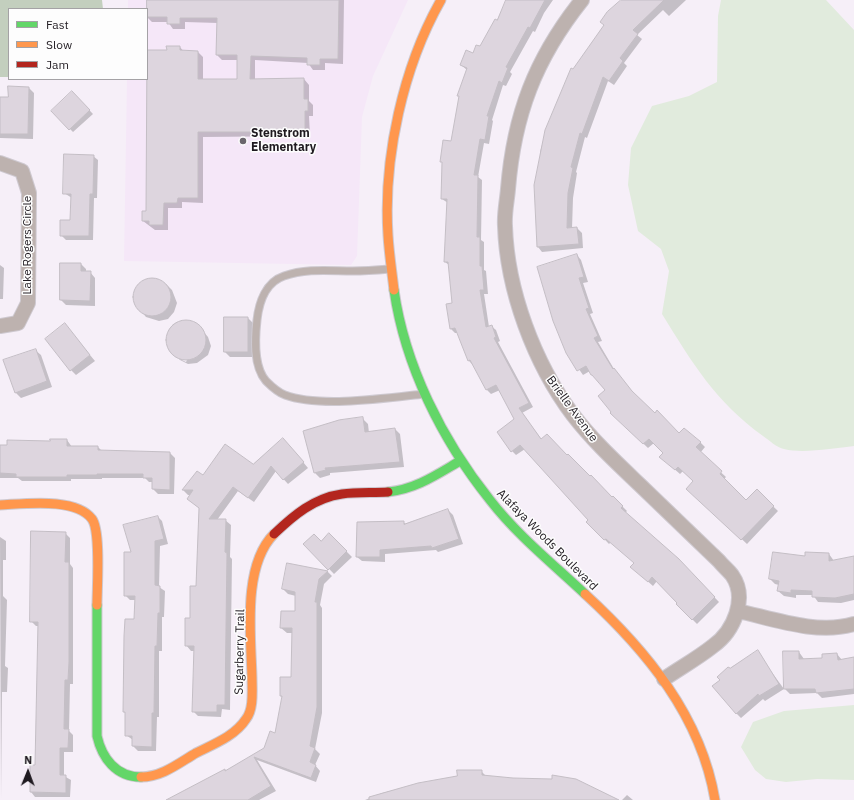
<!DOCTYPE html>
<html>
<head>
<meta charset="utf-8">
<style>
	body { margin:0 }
	#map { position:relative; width:854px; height:800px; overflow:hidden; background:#f6eff8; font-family:"IBM Plex Sans",sans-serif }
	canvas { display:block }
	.legend { position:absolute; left:8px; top:8px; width:140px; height:72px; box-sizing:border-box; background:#fdfdfd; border:1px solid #a4a2a5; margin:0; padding:5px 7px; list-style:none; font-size:12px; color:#1f1a20 }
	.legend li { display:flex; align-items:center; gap:8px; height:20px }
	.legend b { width:20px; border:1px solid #a4a2a5 }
	.north { position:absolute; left:8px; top:752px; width:40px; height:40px; -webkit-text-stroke:3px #fdfdfd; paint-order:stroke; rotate:1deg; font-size:11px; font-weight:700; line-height:16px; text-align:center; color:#1f1a20 }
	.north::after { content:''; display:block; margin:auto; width:14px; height:18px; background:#1f1a20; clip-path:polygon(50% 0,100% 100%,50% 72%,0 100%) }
</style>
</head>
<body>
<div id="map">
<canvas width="854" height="800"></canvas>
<ul class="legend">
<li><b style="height:5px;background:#63d668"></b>Fast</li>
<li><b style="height:5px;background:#ff974d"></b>Slow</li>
<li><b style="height:5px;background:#b3261e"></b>Jam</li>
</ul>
<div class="north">N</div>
</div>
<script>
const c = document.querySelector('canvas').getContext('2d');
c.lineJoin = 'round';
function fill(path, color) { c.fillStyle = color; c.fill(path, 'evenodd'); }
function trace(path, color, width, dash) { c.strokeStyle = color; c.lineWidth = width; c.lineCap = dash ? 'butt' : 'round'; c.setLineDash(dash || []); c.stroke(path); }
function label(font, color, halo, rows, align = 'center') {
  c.font = font + ' "IBM Plex Sans",sans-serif'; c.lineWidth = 3; c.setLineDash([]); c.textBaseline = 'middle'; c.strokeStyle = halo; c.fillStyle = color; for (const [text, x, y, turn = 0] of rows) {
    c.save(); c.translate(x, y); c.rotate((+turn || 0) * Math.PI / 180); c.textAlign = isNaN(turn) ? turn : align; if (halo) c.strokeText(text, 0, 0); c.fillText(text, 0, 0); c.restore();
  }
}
const built = new Path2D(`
	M128,0H408L373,76L362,117L357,256L351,265L124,261L127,79H147V9H128Z`);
const green = new Path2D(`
	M721,0H826L854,30V446C834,448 803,454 784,449C777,448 769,440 763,436C715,401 693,364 662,314L669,271L661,249L638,231L628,185L631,148L652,106L689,96L717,82L718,16Z
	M854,705V780L817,779L786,782L766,779L755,770L741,747L753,722L784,711Z`);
const forest = new Path2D(`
	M0,0H102L103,9H9V77H0Z`);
const shadow = new Path2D(`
	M147,0H344L343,64L325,63V70H313L308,63L255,60V80L304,79L309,85V101L313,105V116H309L310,136L203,137V203L182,202V208H168V230H155L143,221L147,212L168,51L180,47L184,52H198L203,57V80H238V60H222L217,55L218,23L185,22V29H173L168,22H152L147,17Z
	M507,0H553L544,13L535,32L533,31L510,72L512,74L506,86L503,85L492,120L493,121L489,144L484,143L478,177L482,180L481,240L484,242V270L486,271L488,294H484L489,327L491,326L496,330L500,341L498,342L533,407L522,413L542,440L567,457L618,502L627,511L625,513L678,560L719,602L697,624L677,604L679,603L657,581L653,586L636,571L635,563L611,542L609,544L588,522L589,520L525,449L516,455L512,451L515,420L500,390L491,394L487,390L474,366L469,361L458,333H455L451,329L453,304L449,265L445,262L448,203L442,199L443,163L441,161L452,142L459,96L467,70L461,65L480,48L497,21Z
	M622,0H686L669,16L663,10L637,35L642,39L624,63L627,66L614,85L608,81L587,138L585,137L576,172L577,173L573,198L572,229L577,228L582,233L583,248L542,252L538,247L540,152L546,130L573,70Z
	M29,88L34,93L33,139L0,138V98H9Z
	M72,92L93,114L73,132L52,111Z
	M93,156L98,160L97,198H94L93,240H66L61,235L71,221L72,198L64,193Z
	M577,255L581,260L588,282L583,283L593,313L590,314L602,341L598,342L614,369L636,396L655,414L680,435L700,442L705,447L700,453L726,477L724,479L746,502L757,491L778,511L747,544L688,489L694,482L683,471L680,474L665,461L664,453L654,443L648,448L611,413L606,391L590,371L583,375L567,352Z
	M81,264L86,269V272H90L95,278V306L66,305L61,300Z
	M0,265L4,268L3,299H0Z
	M154,278L166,284L172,290L177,303L174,312L168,319L159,321L146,317L141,311L134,299L137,286L144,280Z
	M248,318L253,323V357H230L225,352Z
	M187,321L196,324L202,330L208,337L211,346L208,355L197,363L188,364L180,360L178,358L186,362L187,360L176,356L167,342L169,333L173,324Z
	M65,325L95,361L76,375L71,370Z
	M35,350L41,355L52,387L21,398L15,392Z
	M362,418L368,424L369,433L395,429L400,434L404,467L330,473V475L320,478L315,473Z
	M67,440L72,447H98L102,451L170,453L175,458L174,494H158L153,489V482H149L145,478H102V479H71V481H22L18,478H0V446Z
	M288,444L308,468L288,484L276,471L254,502L238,491L217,520H225L231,525L230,557L232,559L230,710L222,709L221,717L198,716L193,711L195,651H191L186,645L196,587L200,509L188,499L191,495H188L183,490L203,477L253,465Z
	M448,510L453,515L463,544L438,552L436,550L385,554V562L362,561L357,557L403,522L406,524Z
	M158,517L162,521L168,544L160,546L159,587L165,591L164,617H162V651H159V717H157L156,751H138L133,746V740L126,735V714L124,712L135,620L136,600H130L125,595L133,553Z
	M65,533L70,538V564L73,568V684H70L69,731L73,735V752H64V776L71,780L70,797H35L31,792L36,766L39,626H36L31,621Z
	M329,534L352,557L334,574L305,544L321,542Z
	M0,537L6,541V560H3V596L7,600L5,666L8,668L7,692H2L1,800Z
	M829,554L834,561L854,557V600L841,603L818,602L813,595H796V598L784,596L778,591L779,585L775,584L770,579L806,558Z
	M327,571L332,576L324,584L320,605L322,608V713L315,749L320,754L315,765L320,771L316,782L257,760L276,791L259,800H172L265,749L276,734L283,698L281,696L292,679L293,633H287L281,628L296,612V596L288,594L283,589Z
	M757,652L784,689L765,701L763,699L741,718L736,713L721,680L730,670Z
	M799,652L804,659H823L837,654L842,660L854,658V694L822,698L817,693L790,694L785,689Z
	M481,771L486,776L617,800H365L382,793L419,784Z
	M627,795L633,800H622Z`);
const building = new Path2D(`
	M147,0H339L338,59H320V65H307V58L251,56L250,79L304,78V99H308V111H305V132H198V198H178L177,203H164L163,225H149V221H142V211H146L147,50H167L166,46H180V50L198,51V79H237V55H216L217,18H180V24H167V17H147Z
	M506,0H545L530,28L528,27L506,67L508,68L502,83L499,81L487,116H489L485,140L480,139L474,175H478L477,237H480V266H482L484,290H480L486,327L492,325L496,337L494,338L529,403L519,408L541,439L547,434L567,455L568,454L590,476L591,475L612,497L613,496L623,506L621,508L679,559L715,597L692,620L676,604L677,603L652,577L648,582L630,567L634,563L606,539L604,540L586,522L588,520L520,445L511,452L497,432L514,419L496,385L486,390L470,360L468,361L455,328L450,329L446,304L452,303L448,262H444L447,199H441L442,162H440L443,140L451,141L459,96H457L467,68L460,65L466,50L473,53L476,45L480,46L495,19L497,20Z
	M621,0H664L633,30L638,34L620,58L623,61L609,81L603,77L582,134L580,133L571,167L573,168L568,193L567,228L577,227L579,244L537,247L534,185L545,130L571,68L573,69L604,25L600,22L607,12Z
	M8,86L29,87L28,134H0V97H8Z
	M72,91L90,110L69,130L51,111Z
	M64,154L94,155L93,194H90L89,236H60V220H70L71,194H63Z
	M577,254L584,277L579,278L589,308L586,309L598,336L594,338L613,369L614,368L632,391L655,413L657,410L679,433L684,428L701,442L696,447L722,471L720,474L746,500L757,489L774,506L741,540L686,489L693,481L678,467L675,470L659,457L663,453L649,439L643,444L610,413L611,412L598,396L605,390L592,375H591L586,366L577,371L566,353L553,321L537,267Z
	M60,263H81V271H91L90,301L60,300Z
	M133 297a19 19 0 1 1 38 0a19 19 0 1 1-38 0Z
	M224,317H248V352H224Z
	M166 340a20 20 0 1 1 40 0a20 20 0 1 1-40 0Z
	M65,323L90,355L70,371L45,339Z
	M36,349L47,381L15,393L3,360Z
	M363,417L365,432L395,428L400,462L325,468L326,470L314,473L303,431L339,420Z
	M283,438L304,462L283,480L271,466L248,498L233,487L209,519H226L225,552L227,553L225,705H217V712H192L194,646H185V618H190V586H196L199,508L187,499L193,490H182L197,471L203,475L225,444L253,464Z
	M50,439H67V446H98V450L170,452V490L152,489V478H143V474H97V475H67V477H16V474L0,473V445H7V440L50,441Z
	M448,509L459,539L432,548L431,546L380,550V557H356L357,522L404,521V524Z
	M158,516L164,539L155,541V585L160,586V613H158L157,646H155L154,713H152V747L132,746V736H125V712H123L124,636L125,619H134L135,596H124V552H131L123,525Z
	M31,531L66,532L65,562H69V662L68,680H65L64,729H69L68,748H60V775H66V793L30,792V765H35L38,622H30Z
	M329,533L347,551L328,570L303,544L314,534L321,541Z
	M773,552L805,556V552L829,553V561L854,556V594L835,598L812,597V591L791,590V593L777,591L779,581L769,579Z
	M287,563L328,571L319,579L315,602H317V707L310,746L315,748L310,762L316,765L311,778L254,757L271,786L248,800H166L225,769V771L264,748L270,731L275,733L282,696H280V677H291L292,628H280L281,611H295V592L282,589Z
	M758,650L779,684L759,696L758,694L736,714L712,686L720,680L717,677L728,667L730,668Z
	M783,651H799V659L822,658V654L837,653L838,660L854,657V689L816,693L815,689H784Z
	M457,770H482V775L513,778L552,779V775L576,779L619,800H369V797L418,783L457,776Z`);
const lane = new Path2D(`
	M390,269C378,270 366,271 353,271C330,271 307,268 284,276C266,282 259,302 257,320C255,338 253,366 266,381C271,386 279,393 285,395C320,408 387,398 424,394`);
const street = new Path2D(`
	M582,0C535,59 514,115 508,189C507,201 504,214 505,226C507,290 534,363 573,415C593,441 617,463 641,486C667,511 693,536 719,561C723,566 728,570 732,575C748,598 734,631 713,646C698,658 680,668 664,679
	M0,163L22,171L29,193L28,303L18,323L0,326
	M738,611C774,619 817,635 854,624`);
const fast = new Path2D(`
	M394,290C405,366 442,440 490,500C517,535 553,564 585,594
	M388,492C416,489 436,475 460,461
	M97,605V736C102,758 116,777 141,777`);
const slow = new Path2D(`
	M394,290C392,272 389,253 388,235C383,158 403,67 441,0
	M0,505C24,504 76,497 92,519C101,531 97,588 97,605
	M585,594C646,650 701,716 715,800
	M141,777C162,777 179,763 196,753C214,744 235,736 246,719C254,709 252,690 252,678C251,636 242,566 274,534`);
const jam = new Path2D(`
	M274,534C294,515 314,498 342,494C357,492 373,493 388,492`);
const markers = [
	[243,141,4,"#6a656c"]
];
const poiNames = [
	["Stenstrom",251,134],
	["Elementary",251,148]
];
const streetNames = [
	["Lake Rogers Circle",28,245,-90],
	["Brielle Avenue",572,409,54],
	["Alafaya Woods Boulevard",547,540,45],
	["Sugarberry Trail",240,652,-89]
];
fill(built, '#f5e7f8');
fill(green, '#e1ebdd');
fill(forest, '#c3cfbe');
fill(shadow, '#0003');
fill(building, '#ddd5de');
trace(building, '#c4bec5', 1);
trace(lane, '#cec9d0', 9);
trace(street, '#cec9d0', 16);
trace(fast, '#cec9d0', 11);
trace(slow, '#cec9d0', 11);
trace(jam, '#cec9d0', 11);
trace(lane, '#bdb2af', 7);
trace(street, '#bdb2af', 14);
trace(fast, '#63d668', 9);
trace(slow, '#ff974d', 9);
trace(jam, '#b3261e', 9);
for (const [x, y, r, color] of markers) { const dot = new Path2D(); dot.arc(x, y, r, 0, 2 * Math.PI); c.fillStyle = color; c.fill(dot); trace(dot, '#fdfdfd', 1.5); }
label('bold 12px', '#1f1a20', '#fdfdfd', poiNames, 'left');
label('12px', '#1f1a20', '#fdfdfd', streetNames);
</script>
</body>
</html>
